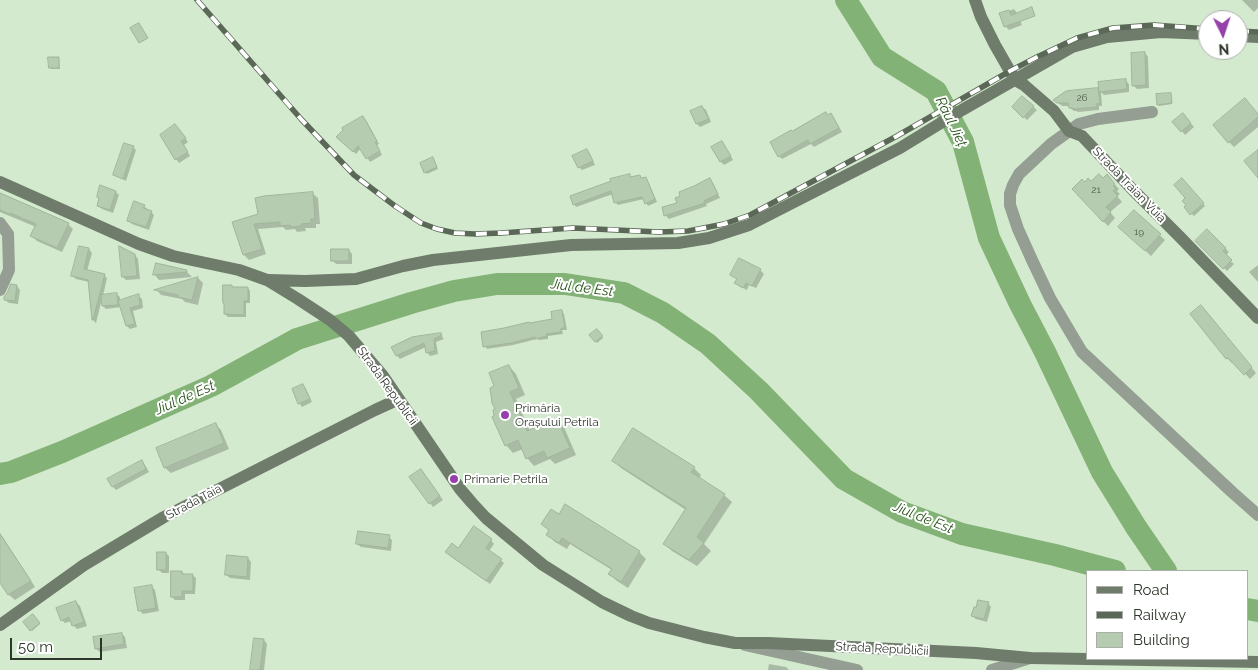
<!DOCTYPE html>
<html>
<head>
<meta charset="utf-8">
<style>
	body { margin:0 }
	#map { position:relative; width:1258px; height:670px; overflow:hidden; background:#d4eace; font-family:Raleway,sans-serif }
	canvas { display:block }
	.legend { position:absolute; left:1086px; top:570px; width:162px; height:90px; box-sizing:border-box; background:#fff; border:1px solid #abafaa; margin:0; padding:6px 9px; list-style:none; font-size:15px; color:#2d362b }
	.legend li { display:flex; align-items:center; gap:10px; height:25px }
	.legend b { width:25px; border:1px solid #abafaa }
	.north { position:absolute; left:1198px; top:10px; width:50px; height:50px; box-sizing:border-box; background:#fff; border:1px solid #abafaa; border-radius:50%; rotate:176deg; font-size:14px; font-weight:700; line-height:20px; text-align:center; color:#2d362b }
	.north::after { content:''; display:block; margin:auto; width:18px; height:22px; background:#9640ac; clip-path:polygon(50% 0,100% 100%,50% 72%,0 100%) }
	.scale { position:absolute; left:10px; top:638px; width:92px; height:22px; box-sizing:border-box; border:2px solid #2d362b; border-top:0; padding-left:6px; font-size:15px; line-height:18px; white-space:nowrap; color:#2d362b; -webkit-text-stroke:4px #fff; paint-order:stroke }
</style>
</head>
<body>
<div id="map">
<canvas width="1258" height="670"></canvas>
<ul class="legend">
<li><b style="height:6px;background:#6f7c6b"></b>Road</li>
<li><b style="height:6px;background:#5b6858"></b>Railway</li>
<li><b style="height:14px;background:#b6ccb0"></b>Building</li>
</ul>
<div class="north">N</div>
<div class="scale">50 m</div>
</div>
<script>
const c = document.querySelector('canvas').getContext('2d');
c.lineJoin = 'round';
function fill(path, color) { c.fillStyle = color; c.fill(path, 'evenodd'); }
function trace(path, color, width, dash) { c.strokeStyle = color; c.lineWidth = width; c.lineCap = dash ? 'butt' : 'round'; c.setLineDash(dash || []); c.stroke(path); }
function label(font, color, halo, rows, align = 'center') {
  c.font = font + ' Raleway,sans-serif'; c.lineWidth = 4; c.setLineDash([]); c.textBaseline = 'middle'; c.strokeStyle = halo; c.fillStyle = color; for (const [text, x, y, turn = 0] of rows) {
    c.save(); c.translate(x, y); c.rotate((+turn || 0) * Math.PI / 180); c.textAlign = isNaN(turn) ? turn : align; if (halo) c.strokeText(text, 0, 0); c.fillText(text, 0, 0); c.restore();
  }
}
const shadow = new Path2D(`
	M1242,0H1258V8L1254,12Z
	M1014,9L1017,13L1022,25L1009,30L1005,26L1001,14Z
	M1145,53L1148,57L1149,88L1137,89L1133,85Z
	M58,58L59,59L60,69H51L50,68Z
	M1126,81L1129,84V92L1104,95L1101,92L1102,106H1099V110L1078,112L1076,111H1074L1070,108V106H1062L1055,100L1098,89L1100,92Z
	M1170,94L1172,95V104L1159,106L1158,104Z
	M1022,97L1037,110L1027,120L1014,107Z
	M702,107L706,110L711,122L700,127L697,124L691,112Z
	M826,114L828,116L830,114L834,118L842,132L814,147L811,144L782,159L779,156L792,133Z
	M1258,115V127L1234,147L1229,142Z
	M363,117L366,120L379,144L377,145L382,155L370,162L361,148L356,154L338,137Z
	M1186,118L1194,127L1185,135L1182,131Z
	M179,129L188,142L184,145L190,156L179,163L176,159Z
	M722,143L725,146L733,160L724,165L721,162L713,148Z
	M133,147L136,150L126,181L118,177L115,175Z
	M587,150L590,154L595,165L582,170L579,167Z
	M434,160L438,169L427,174L425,172Z
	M629,176L632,178H645L648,181L657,202L648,206L644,199L618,205L615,202L613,194L576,207L574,204Z
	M1107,176L1119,189L1117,191L1120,194L1117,196L1122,202L1110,212L1115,218L1108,226L1103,221L1085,183L1103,179Z
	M1182,179L1205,206L1194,216L1186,208L1187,198Z
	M710,180L713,183L720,198L706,204L707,206L669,219L665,215Z
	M116,192L119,195L113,213L102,209L98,206L100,199L98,197Z
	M312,193L318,198L320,224H316V228H305L306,231L297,232L295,229L286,230L283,227L258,229L266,254L249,260L244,255L234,223L260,215Z
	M0,194L68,224L73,229L62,252L37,241L32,236L36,227L0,212Z
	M144,206L147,209V210L151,212L154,215L149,230L132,224L128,220Z
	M1134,211L1165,240L1151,256L1120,227Z
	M1207,230L1229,252L1225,256L1234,264L1227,271L1197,241Z
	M89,249L92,253L87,271L104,275L107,278L103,296L117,295L120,297V301L138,296L142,299L143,308L133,311L137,327L130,329L127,326L121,307L106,309L103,306L102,299L96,323L93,320L89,282L76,279L72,275Z
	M349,250L352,254V264H336L332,260Z
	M135,255L138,259L140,279L126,280L123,277Z
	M739,259L760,270L764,274L756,288L749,285L747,290L739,286L736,283L738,280L731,275Z
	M1258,265V282L1249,272Z
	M186,271L192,277L159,280L154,274Z
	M198,278L203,283L198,305L185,302L182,299L161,295L157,290Z
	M17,286L20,290L18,304L9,303L5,300Z
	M232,286L234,288H248L250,291V303H246V317H228L225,314Z
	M562,311L564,314L567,330H562L563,334L548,336V339L539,340L537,339L513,345L487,349L485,346L554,320Z
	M1206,312L1256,373L1250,379L1234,362L1232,363L1227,358Z
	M597,330L603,338L597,343L591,335Z
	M440,334L444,339L436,342L438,354L430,356L427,352L426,347L400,359L397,356L393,348Z
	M509,366L516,374L525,395L516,399L530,431L557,419L564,427L576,455L555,464L550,459L534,466L527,458L523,449L513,453L506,445L496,410V387Z
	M303,385L306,389L312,402L302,407L299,403Z
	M216,425L221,430L229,449L171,473L165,468L157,449Z
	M614,461L694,468L701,475L699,478L724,495L732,502L704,544L711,551L697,566L672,551L665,544L686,510L621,468Z
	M141,462L145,465L149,472L116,490L113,487Z
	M424,474L443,500L433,507L411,477Z
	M543,524L639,552L646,559L628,588L617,581L610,574L612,570L570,544L567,549L555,542L548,535L550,531Z
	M0,533L35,587L15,600L9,595L0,580Z
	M389,537L392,540L391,551L361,547L357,544Z
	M491,540L494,544L489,551L504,563L490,584L450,556L458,550Z
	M166,553L169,556V573H162L158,569Z
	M248,558L251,562L250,580L230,578L226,575Z
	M182,572L185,575H192L196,578L195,594H185V600H175L172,597Z
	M152,587L155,590L159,611L143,614L139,610Z
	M76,602L80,606L87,626L77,629L74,626L72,621L65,623L62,620Z
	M988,603L991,607L987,622L976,619L972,616Z
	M33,615L40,624L32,631L25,622Z
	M122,634L125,637L127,648L100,652L96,649Z
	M264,640L267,644L264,670H251Z
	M769,664L786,667L789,670H768Z`);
const river = new Path2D(`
	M846,0L882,57L936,91L963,142L989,238L1020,304L1045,352L1102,472L1136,527L1166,571
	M0,474L11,472L62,452L211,386L297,339L411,303L454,291L497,284H565L624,293L663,313L708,344L759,391L844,479L902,512L962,534L1055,555L1115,571
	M1247,609L1258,611`);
const building = new Path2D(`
	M1032,7L1035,16L1004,27L999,13L1009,10L1011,15Z
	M139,23L148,38L139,43L130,28Z
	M1145,52L1146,85L1132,86L1131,53Z
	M48,57H59V68H49Z
	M1126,79L1127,89L1099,92L1098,82Z
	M1098,88L1100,103L1096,104L1097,107L1073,109V108H1069L1068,103H1057L1053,100L1066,91Z
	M1171,93L1172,103L1157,105L1156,94Z
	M1022,96L1034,106L1023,118L1012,107Z
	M1245,98L1258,114V117L1228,143L1213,125Z
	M702,106L709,119L696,124L690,111Z
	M826,112L827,115L831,113L839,128L810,144L808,140L778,157L770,142L791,130L792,131Z
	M1183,113L1191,123L1181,132L1172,122Z
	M363,116L377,141L375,142L380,151L366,159L358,146L353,152L336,137L343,130L342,128Z
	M175,124L186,138L181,141L188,152L175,160L160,135Z
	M722,141L731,156L720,162L711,147Z
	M124,143L134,146L123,179L113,175Z
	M587,149L593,161L578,168L572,156Z
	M1258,150V178L1244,161Z
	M433,157L437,167L424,173L420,163Z
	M630,174V177L640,175L641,178L646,177L655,199L645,204L642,197L614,203L611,191L573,205L570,196L611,181L610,179Z
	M1099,174L1103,178L1107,174L1115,184L1113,186L1116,188L1113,191L1118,196L1106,207L1111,212L1103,222L1072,189L1082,179L1085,182L1088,178L1091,181Z
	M710,178L718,194L704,201L705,203L664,216L662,207L677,203L675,198L680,196L679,192L694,186Z
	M1182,178L1204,203L1190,215L1184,207L1186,205L1182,201L1185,198L1174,185Z
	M100,185L116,191L110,210L97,206L99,198L97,197Z
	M313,192L315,219H311V223L301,224V226L291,227L290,225L280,226V222L254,224L262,249L243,255L232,222L258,214L255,198L264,196Z
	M0,193L69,223L57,248L30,236L36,224L10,213L9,214L0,210Z
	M134,201L145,205L143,208L152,211L146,227L127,221Z
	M1134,210L1161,234L1145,251L1118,227Z
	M1207,229L1226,248L1223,251L1232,260L1223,269L1195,241Z
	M79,246L89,248L84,269L105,274L93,320H92L88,280L71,276Z
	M119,246L135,254L137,276L122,277Z
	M331,249H349V261H331Z
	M739,258L761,269L752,286L746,283L743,288L734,283L737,279L730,275Z
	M156,263L187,270V272L153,275Z
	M198,277L192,300L178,297V295L154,290Z
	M11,284L17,285L15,301L4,300V297L7,293Z
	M223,285H232V287H248V301H244V315L224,314V304L223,303Z
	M117,293L118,305L102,306L101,295Z
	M139,294L140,305L130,308L135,324L126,326L118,301Z
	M1201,305L1252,367L1244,375L1228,358L1226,359L1190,314Z
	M562,310L565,328H561V332L546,334L547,336L535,339V337L511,343L483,347L481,332L504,328L529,322L530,323L552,319L551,312Z
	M597,329L603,336L595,342L589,335Z
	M441,333L442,335L434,339L435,351L426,353L424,343L396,356L391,347L412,337Z
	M509,365L519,388L510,392L527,431L557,418L570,448L547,458L544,451L526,459L518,440L505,446L492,417L494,416L493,410L495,409L492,403L490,388L494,386L489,373Z
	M303,384L310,399L298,404L292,389Z
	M216,423L224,443L164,468L156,448Z
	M633,428L695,467L691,472L725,494L697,537L704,543L689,560L663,544L686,508L612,461Z
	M142,460L146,469L112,487L107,479Z
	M421,469L440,496L429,504L409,477Z
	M565,504L640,551L621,582L608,574L612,569L562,538L559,543L546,535L549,530L541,524L551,509L559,514Z
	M474,526L492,539L486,548L502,559L486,581L445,552L452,543L458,548Z
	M358,531L390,535L388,548L356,544Z
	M0,534L31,581L8,595L0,583Z
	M157,552H166V570H157Z
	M227,555L248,557L247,577L225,575Z
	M171,571H182V574H193V591H182V597H171Z
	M152,585L156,608L138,611L134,588Z
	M978,600L989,602L984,619L971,616L974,607H976Z
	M76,601L84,622L72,626L69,617L61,621L56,608Z
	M33,614L40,623L30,631L23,622Z
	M122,633L124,644L95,649L93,637Z
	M254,638L264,639L260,670H250Z`);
const street = new Path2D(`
	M1152,112L1098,119L1079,124L1051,144L1019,174L1013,185L1010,194V205L1018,229L1032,260L1050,298L1082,352L1232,492L1258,515
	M0,223L8,234L9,270L0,290
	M745,645L857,670
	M992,670L1030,658`);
const secondary = new Path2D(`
	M975,0L981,17L995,45L1015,80L1024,85L1054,111L1069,131L1082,136L1132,189L1180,237L1258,318
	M1238,36L1258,37
	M0,182L139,244L173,256L239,270L267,280L298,299L330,320L349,336L383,376L460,489L472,503L486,518L543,565L602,602L631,616L649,623L704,637L735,643H768L976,653L1030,658L1258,662
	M269,280L305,281L356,279L403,266L433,260L571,245L678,243L709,238L749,225L900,148L962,110L1072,47L1107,37L1161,32L1208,34
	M0,625L84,565L164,517L375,410L399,399`);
const rail = new Path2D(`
	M197,0L301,119L354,175L395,206L421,223L437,229L455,233L475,234L501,233L573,228L659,232L688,231L724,224L750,215L897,136L1010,71L1037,57L1077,38L1113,28L1154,25L1208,29
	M1238,31L1258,32`);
const markers = [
	[505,415,5,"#9640ac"],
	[454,479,5,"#9640ac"]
];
const numberNames = [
	["26",1082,98],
	["21",1096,190],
	["19",1139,232]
];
const streetNames = [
	["Strada Traian Vuia",1129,185,46],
	["Strada Republicii",387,386,54],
	["Strada Taia",194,502,-28],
	["Strada Republicii",882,649,3]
];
const poiNames = [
	["Primăria",515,408],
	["Orașului Petrila",515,422],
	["Primarie Petrila",464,479]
];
const waterNames = [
	["Râul Jieț",951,122,64],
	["Jiul de Est",582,288,7],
	["Jiul de Est",185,398,-24],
	["Jiul de Est",923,518,22]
];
fill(shadow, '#0003');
trace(river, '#83b276', 22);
fill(building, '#b6ccb0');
trace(building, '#a0b59a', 1);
trace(street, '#949e92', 12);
trace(secondary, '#6f7c6b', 12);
trace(rail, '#5b6858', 5.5);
trace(rail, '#fff', 4, [11]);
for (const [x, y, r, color] of markers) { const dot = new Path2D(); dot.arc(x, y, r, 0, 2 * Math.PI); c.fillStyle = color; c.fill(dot); trace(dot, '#fff', 2); }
label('10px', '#4f5c4c', null, numberNames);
label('12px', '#2d362b', '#fff', streetNames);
label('12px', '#2d362b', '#fff', poiNames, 'left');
label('italic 14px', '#245116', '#fff', waterNames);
</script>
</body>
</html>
